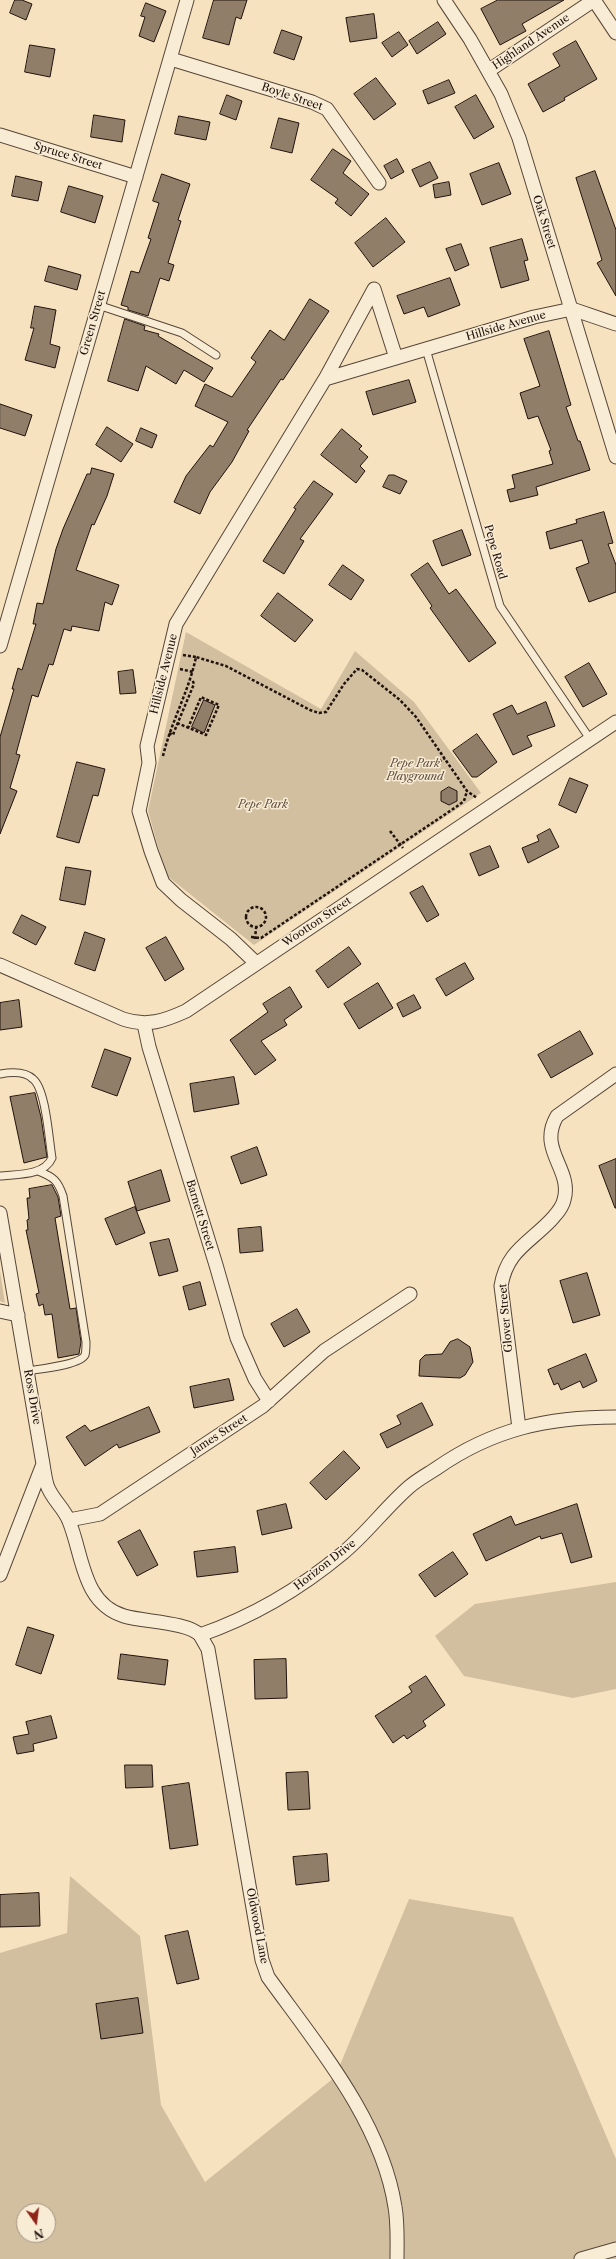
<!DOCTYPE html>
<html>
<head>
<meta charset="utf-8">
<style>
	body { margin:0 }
	#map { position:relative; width:616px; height:2259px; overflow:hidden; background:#f6e2be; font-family:"Libre Caslon Text",serif }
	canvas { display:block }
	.north { position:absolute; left:16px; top:2203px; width:40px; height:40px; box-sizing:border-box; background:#f9ecd5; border:1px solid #a39585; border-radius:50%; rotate:166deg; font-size:11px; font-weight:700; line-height:16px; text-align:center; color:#21120d }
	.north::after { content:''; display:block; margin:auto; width:14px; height:18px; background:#8f2418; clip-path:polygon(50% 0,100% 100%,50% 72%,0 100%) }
</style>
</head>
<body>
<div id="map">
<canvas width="616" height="2259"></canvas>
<div class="north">N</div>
</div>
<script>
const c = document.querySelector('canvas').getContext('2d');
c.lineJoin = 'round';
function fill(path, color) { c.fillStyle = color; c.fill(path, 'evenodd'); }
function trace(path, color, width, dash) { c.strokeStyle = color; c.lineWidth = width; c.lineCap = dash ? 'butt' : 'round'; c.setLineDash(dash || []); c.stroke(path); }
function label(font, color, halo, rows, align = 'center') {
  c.font = font + ' "Libre Caslon Text",serif'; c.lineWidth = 3; c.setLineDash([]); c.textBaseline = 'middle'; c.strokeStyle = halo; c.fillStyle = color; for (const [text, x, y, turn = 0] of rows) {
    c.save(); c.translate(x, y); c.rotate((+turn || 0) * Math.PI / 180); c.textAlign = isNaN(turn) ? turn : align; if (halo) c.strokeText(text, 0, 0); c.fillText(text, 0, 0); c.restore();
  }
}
const green = new Path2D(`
	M186,632L321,709L355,651L414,702L481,793L254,945L166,875L148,811Z
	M0,1271L5,1303L0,1301Z
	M616,1582V1689L573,1698L464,1676L435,1636L475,1604Z
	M70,1876L140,1936L161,2105L205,2182L335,2077L409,1899L513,1917L616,2159V2259H0V1953L67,1933ZM24,2211H48V2235H24Z`);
const building = new Path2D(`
	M15,0H22L32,4L26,20L10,13Z
	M214,0H247L241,19L236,17L229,45L203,38Z
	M498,0H564L522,24L526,31L500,45L481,9Z
	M146,3L166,11L154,42L139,36L145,17L141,16Z
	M374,14L377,38L350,42L346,18Z
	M438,22L446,34L417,54L409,41Z
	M282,30L302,37L294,60L274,53Z
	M399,32L408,45L392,57L382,43Z
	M576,41L597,79L564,98L565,100L543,112L528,84L560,66L553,54Z
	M30,45L55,49L50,77L25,72Z
	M376,78L396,104L374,120L354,94Z
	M449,80L455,93L428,104L423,91Z
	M227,95L242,101L236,120L220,114Z
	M476,95L494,127L474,139L455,107Z
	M94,115L125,120L122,142L91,137Z
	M179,116L210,122L206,140L175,134Z
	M279,118L299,123L292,153L271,148Z
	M333,149L351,161L343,173L369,194L351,216L335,203L338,199L311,180Z
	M397,159L404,172L391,179L384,166Z
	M430,162L438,178L420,187L412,170Z
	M499,163L511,194L482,205L470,174Z
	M595,171L616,230V296L597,263L602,260L576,178Z
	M162,174L190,184L178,220L181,221L168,263L174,265L169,281L160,278L148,316L128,310V307L121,305L131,271L139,273L151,239L148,238L159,203L153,201Z
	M16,176L42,182L38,201L12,196Z
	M449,182L451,195L435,198L433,185Z
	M69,186L103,196L95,223L61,212Z
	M386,218L405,242L373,267L355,243Z
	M522,239L528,260L524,261L529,280L501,288L490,248Z
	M461,244L469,265L455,271L446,249Z
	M49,266L81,275L77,290L45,281Z
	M450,278L460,305L428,317L424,307L404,314L397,296Z
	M310,299L329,311L283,380L281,379L247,430L249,431L232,462L210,492L200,514L174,502L186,476L210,445L213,447L228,422L195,406L205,384L232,397L256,362L251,358L270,330L284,340Z
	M35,306L56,310L50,344L60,347L55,368L25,360L34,328H31Z
	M125,319L145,326L144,330L159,334L158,336L213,368L204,382L184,370L176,384L146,366L138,391L108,381Z
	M549,331L571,405L566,407L578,441H580L590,470L536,487L538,495L510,502L507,490L515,488L512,475L553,464L549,451L551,450L538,416L528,419L520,393L540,386L524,339Z
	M409,380L416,402L373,415L366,392Z
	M0,404L32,415L25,436L0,428Z
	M107,427L133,444L121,462L96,445Z
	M141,428L157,435L152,448L136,441Z
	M342,429L362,446L359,449L368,457L360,466L365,471L356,483L321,455Z
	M92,468L114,474L107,496L94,525L92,524L76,570L119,585L112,605L105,602L99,631L72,626L71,631L64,629L53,665L49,664L38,697L32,695L16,754L20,755L10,788L17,791L0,834V737L14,689H12L18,668L22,670L36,624H33L37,603L43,604L56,549L63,529L87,474H90Z
	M389,475H394L407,481L400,494L383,487Z
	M314,481L333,494L300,539L304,541L284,574L263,561L296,509L294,508Z
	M604,512L613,543L608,544L616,565V592L589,602L576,568L589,563L582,540L550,549L546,532L577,523L576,520Z
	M462,530L471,555L442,566L433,541Z
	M428,563L449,594L456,589L496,643L469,662L430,608L432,606L411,575Z
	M343,565L364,580L351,600L329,585Z
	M278,593L313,620L295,642L261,616Z
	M589,663L607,694L583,707L565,677Z
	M133,670L136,693L120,694L118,672Z
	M204,700L215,705L204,733L192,727Z
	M546,702L555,726L527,736L532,746L513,755L493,714L512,705L517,714Z
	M477,734L497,762L477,777H472L453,751Z
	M77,762L105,769L98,796L93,795L79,843L57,837Z
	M570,778L588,785L576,813L559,805Z
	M449,787L457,791V801L449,805L441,801V792Z
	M550,829L559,847L528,863L522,848L539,841L537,836Z
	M490,846L499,867L479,876L470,854Z
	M66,867L91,871L85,905L60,900Z
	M423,886L439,915L427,922L410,893Z
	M22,915L46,927L36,945L13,933Z
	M85,932L105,939L95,971L75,964Z
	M166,937L184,969L165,981L146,948Z
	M349,947L361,964L328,988L316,971Z
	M465,963L474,979L446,996L436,979Z
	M378,983L393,1008L359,1029L344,1004Z
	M290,987L302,1007L284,1020L287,1025L261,1041L276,1060L255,1075L230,1040L268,1012L263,1004Z
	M414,995L421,1008L403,1017L397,1004Z
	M19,1000L22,1027L0,1030V1003Z
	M580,1031L593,1054L551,1078L538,1055Z
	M105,1049L131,1058L117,1096L92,1087Z
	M234,1077L239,1104L194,1112L190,1084Z
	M35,1093L41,1117L47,1157L24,1163L10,1097Z
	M257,1147L267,1175L241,1184L231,1157Z
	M616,1159V1208H615L599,1166Z
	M161,1170L170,1201L137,1211L128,1182Z
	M52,1185L58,1197L61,1216L55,1218L70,1309L76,1308L81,1342L79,1354L58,1358L52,1314L45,1315L43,1304L39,1306L36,1294L39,1293L26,1230H28L27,1220L29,1219L27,1198H30L29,1189Z
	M135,1207L145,1233L116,1245L105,1219Z
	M261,1227L263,1251L240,1253L238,1229Z
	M169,1239L178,1271L159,1276L150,1243Z
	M587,1273L600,1315L573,1323L560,1281Z
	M200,1282L206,1305L189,1310L183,1287Z
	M297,1309L310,1332L284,1347L271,1324Z
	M458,1339L470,1347L473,1362L465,1375L460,1378L419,1376L420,1360L425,1355L442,1354L450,1342Z
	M586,1354L597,1381L583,1388L580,1381L561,1390L558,1383L554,1385L548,1370Z
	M229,1379L234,1400L194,1408L190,1387Z
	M422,1403L433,1425L387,1448L380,1434L401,1424L397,1416Z
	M149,1407L160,1432L119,1448L117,1444L85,1466L66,1437L85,1425L90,1431Z
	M344,1451L360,1468L326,1500L310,1483Z
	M286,1504L292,1528L262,1535L257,1511Z
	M577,1504L592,1557L571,1563L562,1533L541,1539L540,1536L486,1561L473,1534L511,1516L515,1525Z
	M140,1530L158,1565L137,1576L118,1542Z
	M235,1547L238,1572L197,1577L194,1552Z
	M453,1552L468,1574L435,1597L419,1575Z
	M28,1627L54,1635L41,1674L16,1665Z
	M121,1654L168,1660L165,1685L118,1679Z
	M286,1659L287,1698L255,1699L254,1660Z
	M426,1676L445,1705L423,1721L426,1726L407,1739L404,1735L393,1743L375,1716L412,1692L409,1687Z
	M51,1716L57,1738L33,1744L34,1751L17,1754L13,1737L29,1734L26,1722Z
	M125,1765H152L153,1787L126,1788Z
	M308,1772L310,1809L288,1810L286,1773Z
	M189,1783L198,1845L170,1849L162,1787Z
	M327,1854L329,1881L296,1885L293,1857Z
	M39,1893L40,1926L0,1927V1895Z
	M188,1931L199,1979L177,1984L165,1936Z
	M138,1998L143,2033L101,2039L96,2004Z`);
const path = new Path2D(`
	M183,655L196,657
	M180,669L193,672
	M177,723L206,735L219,705L201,697L188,728
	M169,733L173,735L174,732L194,684L192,679
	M163,756C171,722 189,691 196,657L226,666L310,710L319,713L326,712L344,684L357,669L362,670L400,700L416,717L467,791L477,798
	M439,762L445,758
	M390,831L403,848
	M246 917a10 10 0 1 1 20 0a10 10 0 1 1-20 0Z
	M251,937L261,938L456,807L464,801L467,791
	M255,939L256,928`);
const lane = new Path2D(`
	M98,305L182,333L216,355
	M426,349L500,606L590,739
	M0,1074C11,1072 25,1071 33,1079C46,1089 49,1141 52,1158C44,1176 17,1174 0,1176
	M27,1371C39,1369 80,1365 85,1355C86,1352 86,1346 86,1342L63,1196C58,1181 54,1177 38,1171`);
const street = new Path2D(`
	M444,0L470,39L501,94L519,138L616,457
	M594,0L616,33
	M171,59L312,102L327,109L379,183
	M488,71L594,0
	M0,135L136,177
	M325,379L374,289L396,358
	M0,646L187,0
	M256,963L231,939L181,900L163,883L151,851L139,811L149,763L147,746L176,624L325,379L534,317L572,309L616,324
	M0,965L123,1019C147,1027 164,1021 186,1011L616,722
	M144,1024L149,1047L216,1265L237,1338L255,1379L269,1401
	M0,1213L43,1464L0,1575
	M0,1311L18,1315
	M519,1428L501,1286C507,1251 528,1244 551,1220C556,1214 562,1209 564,1200C573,1169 537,1150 557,1116L616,1074
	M43,1464C44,1471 45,1478 47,1485C51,1498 64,1508 69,1521C83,1555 82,1603 124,1616C144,1622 187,1622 200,1635C252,1617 301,1588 343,1553C367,1533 386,1507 409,1487C417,1480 428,1474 437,1468C493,1429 548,1417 616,1417
	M69,1520L100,1514L263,1406L324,1351L410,1294
	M200,1635L208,1649L262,1960L268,1977C317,2045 382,2122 395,2207C398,2224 397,2242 397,2259
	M581,2259L616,2249`);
const streetNames = [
	["Highland Avenue",531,42,-34],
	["Boyle Street",292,97,19],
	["Spruce Street",68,156,17],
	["Oak Street",544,222,73],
	["Green Street",93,323,-74],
	["Hillside Avenue",506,326,-16],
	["Pepe Road",495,552,74],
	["Hillside Avenue",164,674,-76],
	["Wootton Street",317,922,-34],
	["Barnett Street",200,1215,73],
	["Glover Street",506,1318,-95],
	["Ross Drive",32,1397,80],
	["James Street",219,1435,-33],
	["Horizon Drive",325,1565,-38],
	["Oldwood Lane",257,1926,79]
];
const parkNames = [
	["Pepe Park",415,764],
	["Playground",415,777],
	["Pepe Park",263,805]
];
fill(green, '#d2bfa0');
fill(building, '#907e69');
trace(building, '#21120d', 1);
trace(lane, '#564639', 9);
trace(street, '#564639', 15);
trace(path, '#21120d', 2.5, [3, 2]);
trace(lane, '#f9ecd5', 7);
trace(street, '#f9ecd5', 13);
label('11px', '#21120d', '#f9ecd5', streetNames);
label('italic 11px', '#5f4f40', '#f9ecd5', parkNames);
</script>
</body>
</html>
